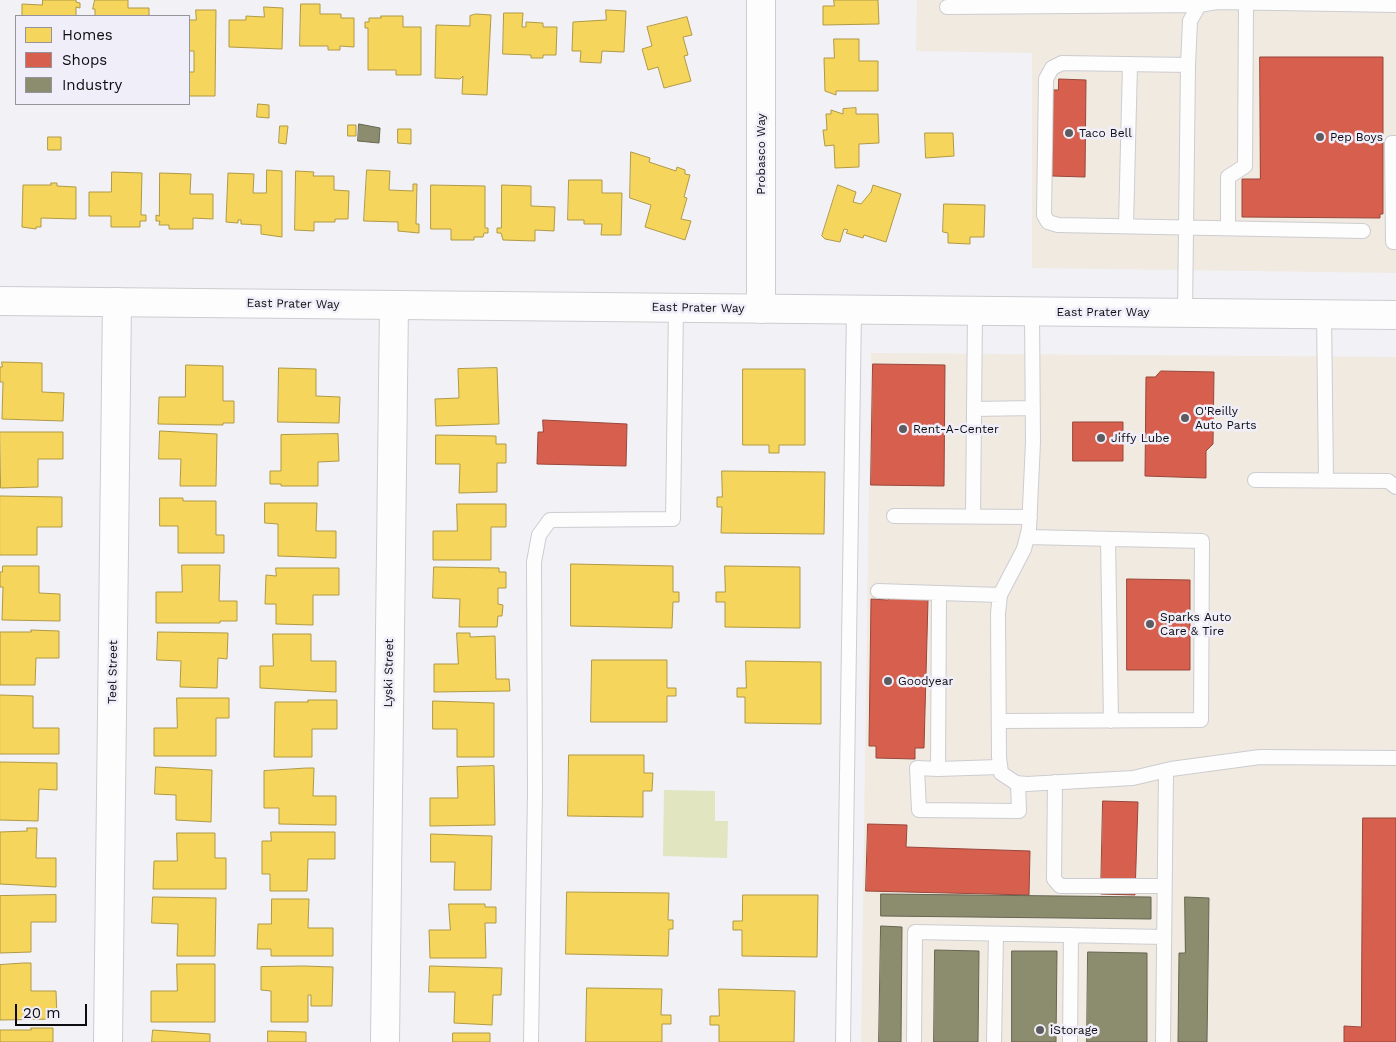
<!DOCTYPE html>
<html>
<head>
<meta charset="utf-8">
<style>
	body { margin:0 }
	#map { position:relative; width:1396px; height:1042px; overflow:hidden; background:#f1f1f6; font-family:"Work Sans",sans-serif }
	canvas { display:block }
	.legend { position:absolute; left:15px; top:15px; width:175px; height:90px; box-sizing:border-box; background:#f0eef9; border:1px solid #95949c; margin:0; padding:6px 9px; list-style:none; font-size:15px; color:#0d0c10 }
	.legend li { display:flex; align-items:center; gap:10px; height:25px }
	.legend b { width:25px; border:1px solid #95949c }
	.scale { position:absolute; left:15px; top:1004px; width:72px; height:22px; box-sizing:border-box; border:2px solid #0d0c10; border-top:0; padding-left:6px; font-size:15px; line-height:18px; white-space:nowrap; color:#0d0c10; -webkit-text-stroke:4px #f0eef9; paint-order:stroke }
</style>
</head>
<body>
<div id="map">
<canvas width="1396" height="1042"></canvas>
<ul class="legend">
<li><b style="height:14px;background:#f6d55c"></b>Homes</li>
<li><b style="height:14px;background:#d6604d"></b>Shops</li>
<li><b style="height:14px;background:#8c8c6e"></b>Industry</li>
</ul>
<div class="scale">20 m</div>
</div>
<script>
const c = document.querySelector('canvas').getContext('2d');
c.lineJoin = 'round';
function fill(path, color) { c.fillStyle = color; c.fill(path, 'evenodd'); }
function trace(path, color, width, dash) { c.strokeStyle = color; c.lineWidth = width; c.lineCap = dash ? 'butt' : 'round'; c.setLineDash(dash || []); c.stroke(path); }
function label(font, color, halo, rows, align = 'center') {
  c.font = font + ' "Work Sans",sans-serif'; c.lineWidth = 5; c.setLineDash([]); c.textBaseline = 'middle'; c.strokeStyle = halo; c.fillStyle = color; for (const [text, x, y, turn = 0] of rows) {
    c.save(); c.translate(x, y); c.rotate((+turn || 0) * Math.PI / 180); c.textAlign = isNaN(turn) ? turn : align; if (halo) c.strokeText(text, 0, 0); c.fillText(text, 0, 0); c.restore();
  }
}
const commercial = new Path2D(`
	M917,0H1396V273L1032,268V53L916,51Z
	M871,353L1396,357V1042H861Z`);
const green = new Path2D(`
	M664,790L715,791V821H728L727,858L663,856Z`);
const homes = new Path2D(`
	M43,0H76V2L80,3V8L76,7V16H22V4L42,5Z
	M95,0H128V8H149V16H95V9H93Z
	M834,0H878L879,24L823,25V6H834Z
	M301,4H320V14H341V18H354V47L340,46V50H328V46H300Z
	M264,7L283,8L282,49L229,47V20H246V16L264,17Z
	M196,10H216L215,96H189V72H194V51H189V20H196Z
	M606,10L626,11L624,52L602,51L601,63L580,62L581,51H572L573,22L606,20Z
	M504,13H523L522,27H526V22L543,23V27H557L556,55H543V58H531V55L503,54Z
	M476,14L491,15L487,95L462,94L463,76L460,79L435,78L436,25L470,26V16Z
	M381,16H403V27H421V75H396V70H368V28H365V22H369V18H381Z
	M687,17L692,35L683,37L688,55L684,56L691,81L664,88L658,67L648,70L642,49L652,46L647,27Z
	M834,39H859V61H878V91H836V95L825,91L824,58H834Z
	M258,104L269,105V118L257,117Z
	M856,108V114H878L879,143L859,144V167L835,168L834,145L825,146L824,139L823,130H827L826,114H831V110L843,114V109Z
	M348,125H356V136H348Z
	M280,126H288L286,144L279,143Z
	M398,129H411V144L398,143Z
	M925,133H953L954,156L926,158Z
	M48,137H61V150H48Z
	M631,152L650,158L649,162L676,171L677,167L685,170V174L690,175L684,197L687,198L681,219L691,221L685,240L645,227L651,205L630,198Z
	M267,170L282,171V237L261,234V225L241,224V220H238V223L226,222L228,173L254,174L253,193H266Z
	M367,170L390,171L389,190L413,191V184H417L416,224H419V233L398,231V222L364,221Z
	M296,171L314,172L313,176H334V190L349,191L348,219H335V222H314V231L295,230Z
	M112,172L142,173L141,215H146V221H140V227H111V216H89V192H111Z
	M160,173L191,174L190,194H213V219L193,218V229H169V225H159L160,221H156V215L159,216Z
	M569,180H602V193H622L621,235H601L602,224H584V220H568Z
	M51,183H57V186L76,187V219L41,218V227H36V229L22,227L23,185H51Z
	M431,185L485,186V228H488V233H484L483,237H474V240H451V229H431Z
	M502,185L531,186V206L555,207L554,231L535,230V241L503,240L501,233H497V228H501Z
	M838,185L856,192L853,202L861,204L871,192L873,185L901,194L886,242L864,235L863,238L846,233L848,230L844,229L840,242L825,239L822,236Z
	M944,204L985,205L984,237H970V244L948,243V233L943,232Z
	M2,362L42,363V392L64,393L63,421L2,419L3,382H0V367H2Z
	M186,365L223,366V401H234V423H223V425L158,424L159,397H185Z
	M279,368L316,369V396L340,397L339,423L278,422Z
	M497,368L499,424L436,426L435,399L459,398L458,369Z
	M743,369H805V445H779V453H769V445H743Z
	M160,431L217,434L216,486H180L181,459H159Z
	M0,432H63V459H38V487L1,488Z
	M338,434L339,461L318,462V486H281V484H270V471H281V435Z
	M436,435L496,436V444H506V463H497V492L459,493L460,464H436Z
	M722,471L825,472L824,534L721,533L722,507H717V497H722Z
	M0,496L62,497V527H37V555H0Z
	M160,498H183V501H216V535H224V553H178V526H160Z
	M265,503H317L316,531H336V558L278,556V524L265,523Z
	M457,504H506V527H491V560H433V531H457Z
	M571,564L673,566V592H679V602H673L672,628L571,626Z
	M182,565H220L219,601H237V621H220V623H156V592H182Z
	M3,566H39V593L60,594V621L2,620L3,587H0V572H2Z
	M725,566L800,567V628L725,627V602H716V592H725Z
	M434,567L499,568V572H506V588H498V604L503,605L502,616H498L497,627H459L460,599L433,598Z
	M276,568H339V595H313V625L276,624V604H265L266,575L276,576Z
	M31,630L59,631V658H36L35,685H0V632H31Z
	M158,632L228,633L227,659L218,658L217,688L180,687L181,661L157,660Z
	M457,633H470V637L495,636L496,679H509L510,691L434,692V664H458Z
	M273,634H311V661H336V692L260,688V666H273Z
	M592,660H667V688H676V696H667V722H591Z
	M746,661L821,662V724L745,723V697H737V688H746Z
	M0,695L33,696V728H59V754H0Z
	M177,698H229V718H216V756H154V728H177Z
	M308,700H337V729H312V757H274L275,702H308Z
	M433,701L494,703V757H457V729H433Z
	M569,755H644V773H653L652,791H643V817L568,816Z
	M0,762L57,763V790L39,789L38,821L0,820Z
	M494,766L495,825L430,826V798H458L457,767Z
	M156,767L212,770L211,822L176,820V795L155,794Z
	M307,768H314L313,796H336V825L279,824V808H264V771Z
	M27,828H37L36,858H56V887L0,884V832L27,831Z
	M271,832H335V859H308L307,891H270V874H262V841H271Z
	M177,833H215V858H226V889H153L154,861H177Z
	M431,834L492,836L491,890H454L455,862H431Z
	M567,892L669,893L668,920H673V929H669L668,956L566,954Z
	M56,895V922H31V952L0,953V896Z
	M743,895H818L817,957L742,956V930H733V921H742Z
	M153,897L216,898L215,956H177L178,924L152,923Z
	M272,899H309L308,928H333V956H271V949H257L258,924H271Z
	M449,904H485V907H496V923H485L486,958H430L429,930H450Z
	M24,963H31V991H56L57,1019L0,1020V965Z
	M177,964H215V1022H151V991H177Z
	M304,966L333,967L332,1006H311V995H308V1022H271V991L261,990V967Z
	M430,966L502,968L501,995H493L492,1025L454,1023L455,992H429Z
	M587,988L662,989L661,1015H671V1024H662V1042H586Z
	M719,989L795,991L794,1042H719V1025H710V1016H719Z
	M31,1028H53V1042H0V1030H31Z
	M153,1030L210,1034V1042H152Z
	M268,1031L306,1032V1042H268Z
	M453,1033H490V1042H453Z`);
const shops = new Path2D(`
	M1260,57H1383V214H1380V218L1242,217V179H1260Z
	M1059,79L1086,80L1085,177L1052,176L1053,90H1058Z
	M873,364L945,365L944,486L871,485Z
	M1161,371L1214,372L1213,444L1206,451V478L1145,476L1146,377H1155Z
	M543,420L627,424L626,466L537,464L538,432H543Z
	M1073,422H1123V461H1073Z
	M1127,579L1190,580V670H1127Z
	M888,593H923V600H928L924,748H915V759L876,758V746H869L871,599L888,600Z
	M1103,801L1138,802L1135,895L1101,894Z
	M1363,818H1396V1042H1344V1026L1361,1027Z
	M868,824L907,825L906,847L1030,851L1029,895L866,891Z`);
const industry = new Path2D(`
	M359,124L380,128L379,143L358,141Z
	M881,894L1150,897H1151V919L881,916Z
	M1185,897L1209,898L1207,1042H1178L1179,953H1185Z
	M881,926L902,927L901,1042H879Z
	M935,950L979,951L978,1042H934Z
	M1012,951H1057L1056,1042H1012Z
	M1088,952L1147,953V1042H1087Z`);
const lane = new Path2D(`
	M947,7L1199,5
	M1188,65L1062,63L1052,68L1046,79L1044,215L1048,222L1058,225L1363,231
	M1396,143H1392L1393,242H1396
	M1126,226L1130,64
	M1228,227V177L1245,166L1246,3
	M1032,312L1033,442L1029,529L1024,549L1000,595L998,613L999,757L1001,773L1016,783L1027,784L1133,778L1171,769L1260,757L1396,758
	M1185,313L1188,65L1190,21L1199,5L1217,2L1396,5
	M1324,314L1326,480
	M974,409L1033,408
	M1255,480L1388,481L1396,487
	M894,516L1030,517
	M973,516L975,311
	M1108,539L1111,721
	M878,591L1000,595
	M939,593L938,769L999,767
	M999,721L1201,720L1202,541L1027,537
	M938,769L917,768L919,810L1019,811L1018,783
	M1055,782L1054,879L1060,886H1164
	M531,1042L535,792L534,562L539,535L550,520L673,519L676,308
	M843,1042L854,310
	M914,1042L915,932L1164,937
	M994,1042L996,934
	M1070,1042L1071,935
	M1163,1042L1166,771`);
const street = new Path2D(`
	M761,309V0
	M108,1042L117,302
	M385,1042L394,305`);
const secondary = new Path2D(`
	M0,301L1396,315`);
const markers = [
	[1069,133,5,"#5d5c60"],
	[1320,137,5,"#5d5c60"],
	[1185,418,5,"#5d5c60"],
	[903,429,5,"#5d5c60"],
	[1101,438,5,"#5d5c60"],
	[1150,624,5,"#5d5c60"],
	[888,681,5,"#5d5c60"],
	[1040,1030,5,"#5d5c60"]
];
const poiNames = [
	["Taco Bell",1079,133],
	["Pep Boys",1330,137],
	["O'Reilly",1195,411],
	["Auto Parts",1195,425],
	["Rent-A-Center",913,429],
	["Jiffy Lube",1111,438],
	["Sparks Auto",1160,617],
	["Care & Tire",1160,631],
	["Goodyear",898,681],
	["iStorage",1050,1030]
];
const streetNames = [
	["Probasco Way",761,154,-90],
	["East Prater Way",293,304,1],
	["East Prater Way",698,308,1],
	["East Prater Way",1103,312],
	["Teel Street",113,672,-89],
	["Lyski Street",389,673,-89]
];
fill(commercial, '#f0eae1');
fill(green, '#e1e5c0');
fill(homes, '#f6d55c');
trace(homes, '#b09945', 1);
fill(shops, '#d6604d');
trace(shops, '#9a473b', 1);
fill(industry, '#8c8c6e');
trace(industry, '#666652', 1);
trace(lane, '#cdccd0', 16);
trace(street, '#cdccd0', 30);
trace(secondary, '#cdccd0', 30);
trace(lane, '#fdfdfe', 14);
trace(street, '#fdfdfe', 28);
trace(secondary, '#fdfdfe', 28);
for (const [x, y, r, color] of markers) { const dot = new Path2D(); dot.arc(x, y, r, 0, 2 * Math.PI); c.fillStyle = color; c.fill(dot); trace(dot, '#f0eef9', 2); }
label('12px', '#0d0c10', '#f0eef9', poiNames, 'left');
label('12px', '#0d0c10', '#f0eef9', streetNames);
</script>
</body>
</html>
